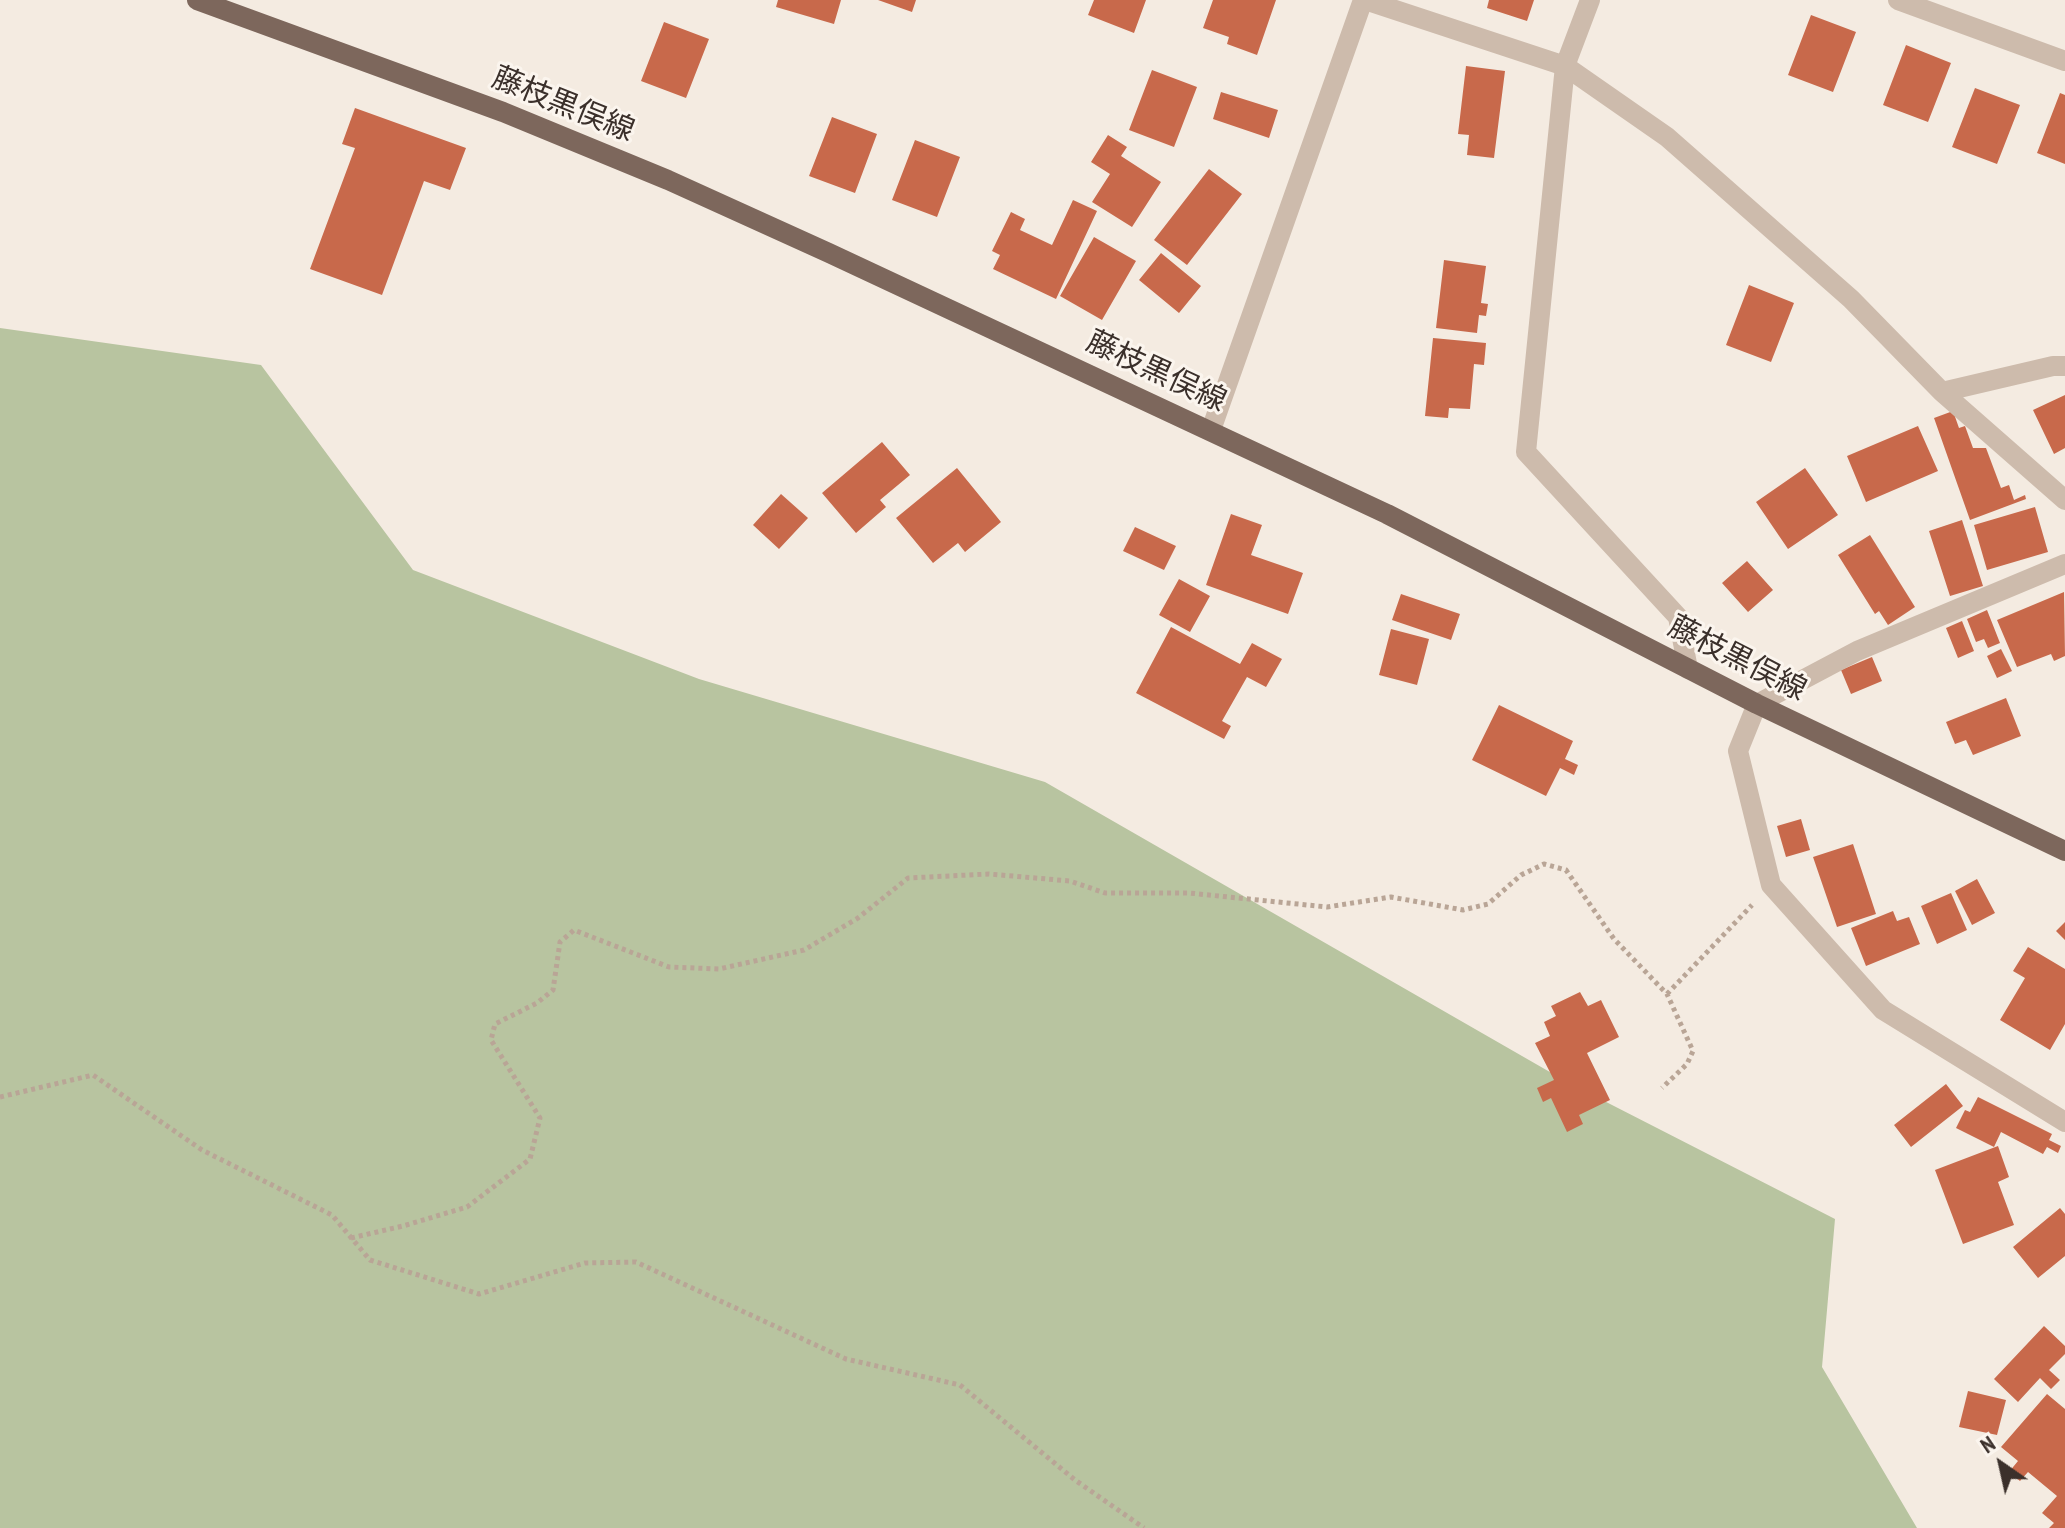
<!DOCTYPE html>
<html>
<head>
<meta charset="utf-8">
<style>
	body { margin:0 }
	#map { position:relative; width:2065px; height:1528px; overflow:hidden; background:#f4ebe1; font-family:"PT Sans Narrow",sans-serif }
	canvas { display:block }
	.north { position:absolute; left:1961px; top:1424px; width:80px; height:80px; -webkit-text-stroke:6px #fbf5ee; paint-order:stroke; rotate:326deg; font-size:22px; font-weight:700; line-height:32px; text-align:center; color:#3b302b }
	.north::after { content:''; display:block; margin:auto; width:28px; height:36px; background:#3b302b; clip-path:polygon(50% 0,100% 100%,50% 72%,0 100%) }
</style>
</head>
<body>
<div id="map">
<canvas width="2065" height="1528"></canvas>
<div class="north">N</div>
</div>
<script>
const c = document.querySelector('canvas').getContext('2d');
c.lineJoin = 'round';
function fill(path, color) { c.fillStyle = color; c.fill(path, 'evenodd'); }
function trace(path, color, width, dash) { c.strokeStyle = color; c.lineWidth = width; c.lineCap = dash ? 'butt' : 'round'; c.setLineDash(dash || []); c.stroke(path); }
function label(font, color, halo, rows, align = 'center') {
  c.font = font + ' "PT Sans Narrow","Noto Sans JP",sans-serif'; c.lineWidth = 6; c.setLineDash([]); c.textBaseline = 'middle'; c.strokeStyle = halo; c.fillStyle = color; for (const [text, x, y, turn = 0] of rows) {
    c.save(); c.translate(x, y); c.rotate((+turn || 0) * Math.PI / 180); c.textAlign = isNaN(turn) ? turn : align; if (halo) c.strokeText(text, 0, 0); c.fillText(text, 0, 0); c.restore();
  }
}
const green = new Path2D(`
	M0,328L261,365L413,570L699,679L1045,782L1569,1083L1835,1219L1822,1367L1917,1528H0Z`);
const building = new Path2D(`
	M778,0H841L834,24L776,7Z
	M878,0H916L912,12Z
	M1094,0H1146L1134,33L1088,15Z
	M1213,0H1276L1257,55L1227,44L1229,37L1203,28Z
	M1489,0H1534L1527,21L1487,8Z
	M1811,15L1856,32L1833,92L1788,75Z
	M664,22L709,39L686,98L641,81Z
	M1906,45L1951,63L1928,122L1883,105Z
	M1466,66L1505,71L1494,158L1467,155L1469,135L1458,134Z
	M1152,70L1197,87L1174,147L1129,130Z
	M1975,88L2020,105L1997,164L1952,147Z
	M1221,92L1278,110L1269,138L1213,119Z
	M2060,93L2065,95V164L2037,153Z
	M355,108L466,148L450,190L424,181L382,295L310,269L355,148L342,144Z
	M832,117L877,134L855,193L809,176Z
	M1108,135L1127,147L1121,156L1161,182L1132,227L1092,202L1110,174L1091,162Z
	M915,140L960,157L937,217L892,200Z
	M1209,169L1242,194L1187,265L1154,240Z
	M1073,200L1097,211L1056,299L993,269L1000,255L992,251L1011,212L1025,219L1020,230L1052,245Z
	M1094,237L1136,261L1102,320L1060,296Z
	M1161,253L1201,286L1179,313L1139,280Z
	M1444,260L1486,266L1481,303L1488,304L1486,316L1479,315L1477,333L1436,328Z
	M1749,285L1794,303L1771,362L1726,345Z
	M1433,338L1486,343L1484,365L1474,364L1470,409L1449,408L1448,418L1425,416Z
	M2065,395V448L2054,454L2033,410Z
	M1953,411L1959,428L1965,426L1973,448H1986L2001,488L2009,485L2014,500L2025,495L2026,499L1970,520L1934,418Z
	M1918,426L1938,471L1866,502L1847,456Z
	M882,442L910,475L880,500L886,507L856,533L822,493Z
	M957,468L1001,522L965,552L958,543L933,563L896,518Z
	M1805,468L1838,515L1788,549L1756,502Z
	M781,494L808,518L779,549L753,525Z
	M2035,507L2048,552L1987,570L1974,525Z
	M1231,514L1262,525L1251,555L1303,573L1288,614L1206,585Z
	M1962,520L1983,586L1950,596L1929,531Z
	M1135,527L1176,546L1164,570L1123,551Z
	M1870,535L1915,607L1888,625L1879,611L1875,614L1838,555Z
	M1747,561L1773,590L1748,612L1722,583Z
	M1179,579L1210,596L1190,632L1159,615Z
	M2064,592L2065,656L2054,661L2051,654L2017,667L1997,620Z
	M1401,594L1460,614L1451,640L1392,620Z
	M1987,610L2000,643L1988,648L1984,639L1976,642L1967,619Z
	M1962,621L1974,651L1958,658L1946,628Z
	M1171,627L1240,664L1252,643L1282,659L1266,687L1247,677L1222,721L1231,726L1224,739L1136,693Z
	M1391,629L1429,639L1417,685L1379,675Z
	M2001,649L2012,671L1997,678L1987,656Z
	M1872,657L1882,681L1851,694L1841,670Z
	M2006,698L2021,736L1973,755L1966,740L1955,744L1946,722Z
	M1499,705L1573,741L1565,759L1578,765L1574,775L1560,768L1546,796L1472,760Z
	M1801,819L1810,850L1786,857L1777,826Z
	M1853,844L1876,914L1837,927L1813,857Z
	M1977,879L1995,913L1972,925L1955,891Z
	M1951,893L1967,930L1937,944L1921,906Z
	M1893,911L1897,921L1909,917L1920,944L1866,966L1851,928Z
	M2065,922V940L2056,931Z
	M2028,947L2065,969V1024L2050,1050L2000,1020L2025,978L2013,971Z
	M1580,992L1588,1006L1601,1000L1619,1037L1587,1053L1610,1100L1579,1115L1583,1124L1567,1132L1551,1098L1543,1102L1537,1088L1554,1080L1535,1043L1550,1036L1544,1022L1556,1016L1551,1006Z
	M1946,1084L1963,1106L1911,1147L1894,1125Z
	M1978,1097L2052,1134L2049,1140L2061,1146L2058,1153L2047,1147L2043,1154L2001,1132L1994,1147L1956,1128L1965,1110L1970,1112Z
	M1998,1146L2009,1177L1998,1182L2014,1225L1963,1244L1935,1170Z
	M2060,1208L2065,1214V1256L2038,1278L2013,1247Z
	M2044,1326L2065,1346V1354L2049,1370L2060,1380L2051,1389L2040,1378L2018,1402L1994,1379Z
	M1968,1391L2006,1400L1997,1435L1959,1427Z
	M2047,1394L2065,1409V1528H2049L2054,1523L2042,1513L2057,1496L2028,1472L2020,1481L2009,1472L2018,1461L2001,1447Z`);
const path = new Path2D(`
	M1667,994L1752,905
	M0,1097L93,1075L202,1150L332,1215L370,1260L479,1294L585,1263L636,1262L846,1359L960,1385L1075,1480L1144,1528
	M351,1238L403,1226L467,1207L530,1159L540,1118L491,1040L495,1024L537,1003L553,990L560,942L574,930L669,967L719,969L804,950L858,918L908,878L989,874L1070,881L1105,893H1189L1327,907L1391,897L1463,910L1488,904L1521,875L1544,864L1566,870L1614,939L1667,994L1693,1051L1687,1064L1662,1088`);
const minor = new Path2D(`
	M1365,0L1565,66L1667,137L1851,299L1942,392L2065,500
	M1590,0L1565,66L1526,452L1678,617L1688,669
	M1898,0L2065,61
	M1942,392L2053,366H2065
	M1211,430L1363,0
	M2065,564L1857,651L1757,704L1738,751L1771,885L1883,1010L2065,1122`);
const major = new Path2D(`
	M197,0L503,112L668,180L829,253L1387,514L1757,704L2065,851`);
const streetNames = [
	["藤枝黒俣線",563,105,22],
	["藤枝黒俣線",1156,372,25],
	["藤枝黒俣線",1737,659,27]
];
fill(green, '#b8c4a0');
fill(building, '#c8694b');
trace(path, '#b9a596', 5, [4, 4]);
trace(minor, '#cdbbac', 20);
trace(major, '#7d675c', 20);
label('30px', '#3b302b', '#fbf5ee', streetNames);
</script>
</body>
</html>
